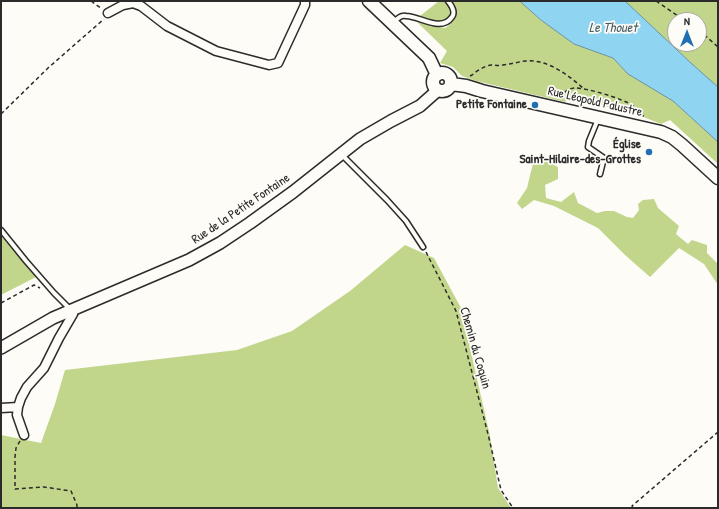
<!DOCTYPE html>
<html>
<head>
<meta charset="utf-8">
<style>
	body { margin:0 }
	#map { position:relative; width:719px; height:509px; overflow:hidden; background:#fdfcf7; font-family:"Patrick Hand",sans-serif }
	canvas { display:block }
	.frame { position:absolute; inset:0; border:2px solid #2b2b2b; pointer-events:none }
	.north { position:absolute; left:667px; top:12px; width:40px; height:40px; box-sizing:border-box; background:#fdfcf7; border:1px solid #a9a8a5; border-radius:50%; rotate:0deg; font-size:11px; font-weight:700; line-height:16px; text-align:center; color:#2b2b2b }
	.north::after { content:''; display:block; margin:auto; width:14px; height:18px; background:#1f6fb2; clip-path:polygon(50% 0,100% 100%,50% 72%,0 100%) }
</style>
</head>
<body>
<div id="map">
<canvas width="719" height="509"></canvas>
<div class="frame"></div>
<div class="north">N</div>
</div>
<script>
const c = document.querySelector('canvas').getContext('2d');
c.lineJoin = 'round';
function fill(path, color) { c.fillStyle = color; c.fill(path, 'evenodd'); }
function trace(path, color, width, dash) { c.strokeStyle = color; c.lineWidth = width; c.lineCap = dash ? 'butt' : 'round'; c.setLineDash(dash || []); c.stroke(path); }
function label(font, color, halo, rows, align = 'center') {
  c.font = font + ' "Patrick Hand",sans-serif'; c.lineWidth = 3.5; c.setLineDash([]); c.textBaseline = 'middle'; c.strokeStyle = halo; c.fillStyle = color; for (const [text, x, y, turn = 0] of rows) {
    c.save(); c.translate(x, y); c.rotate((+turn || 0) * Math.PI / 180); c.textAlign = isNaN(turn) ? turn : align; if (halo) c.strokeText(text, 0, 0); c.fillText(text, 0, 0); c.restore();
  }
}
const green = new Path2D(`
	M439,1H444L449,6L451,11L448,19C439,24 429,19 420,16Z
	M450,1H520L541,20L574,44L613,58L628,74L673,101L718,142V164L670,120L661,124L636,114L569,97L565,102L476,81L462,76L453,67L440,63L447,51L418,23L421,21L431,25L445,28C456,21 461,11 450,1Z
	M625,1H718V87L692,64ZM675,20H699V44H675Z
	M535,155L558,167V179L545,185L546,198L561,202L574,192L578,203L597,213L605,211H614L627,217L633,218L639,210L638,204L643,200L654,199L658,208L679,226L676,234L688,244L692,240L707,245V253L718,264V285L704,264L679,248L650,277L625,255L598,228L554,206L534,200L522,209L517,203L527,188Z
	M1,233L38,276L1,295Z
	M405,245L434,258L461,308L490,436L498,488L511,508H1V435L41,443L55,404L65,370L237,350L292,331L350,291Z`);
const water = new Path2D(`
	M520,1H625L692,64L718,87V142L673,101L628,74L613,58L574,44L541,20Z`);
const path = new Path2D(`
	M91,1L102,9
	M656,1L684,20
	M699,30L718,47
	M470,76L472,75C477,71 484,66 491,65C495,65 499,66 503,65C511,64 518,62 525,61C547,59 567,74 583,88
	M560,98C563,93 567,89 574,88C585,87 623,99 632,105C637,108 641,113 645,118
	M1,114L48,68L104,19
	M426,252L456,311L488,434L501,490L513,508
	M1,303L34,285L40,288
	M20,441L16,448L15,457V489L44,487L71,491L77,505V508
	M633,508L632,506L718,432`);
const service = new Path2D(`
	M393,23C397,19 400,15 406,16C420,16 441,33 452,17C456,12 452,6 448,1
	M598,119L589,141L588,147L604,158L600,174
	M341,154L387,200L406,221L423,247
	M1,230L26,261L54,293L70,309`);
const minor = new Path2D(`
	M108,13L123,5L133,3L141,6L167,26L216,51L269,65L278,63L305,5V1
	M1,408L18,407
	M24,435L17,415L18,407L21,398L27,387L44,368L59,338L73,314L71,310`);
const tertiary = new Path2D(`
	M1,348L53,318L189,260L220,243L250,223L293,192L360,139L391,121L420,106L438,90`);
const secondary = new Path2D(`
	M369,1L429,58L437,75
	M433 82a9 9 0 1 1 18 0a9 9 0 1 1-18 0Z
	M451,84L466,86L482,91L661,132L672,137L682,145L718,178`);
const markers = [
	[535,105,4,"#1f6fb2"],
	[649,152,4,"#1f6fb2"]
];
const streetNames = [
	["Rue Léopold Palustre",595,102,13],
	["Rue de la Petite Fontaine",241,209,-34],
	["Chemin du Coquin",475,348,74]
];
const poiNames = [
	["Petite Fontaine",527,105],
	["Église",641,145],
	["Saint-Hilaire-des-Grottes",641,160]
];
const waterNames = [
	["Le Thouet",613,28]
];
fill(green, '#c2d68b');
fill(water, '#8fd4f1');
trace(water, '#6790a2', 1);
trace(service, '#2b2b2b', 7);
trace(minor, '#2b2b2b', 11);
trace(tertiary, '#2b2b2b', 14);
trace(secondary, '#2b2b2b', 15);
trace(path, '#2b2b2b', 1.5, [4, 3]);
trace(service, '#fdfcf7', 4);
trace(minor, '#fdfcf7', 8);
trace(tertiary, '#fdfcf7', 11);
trace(secondary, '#fdfcf7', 12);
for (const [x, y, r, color] of markers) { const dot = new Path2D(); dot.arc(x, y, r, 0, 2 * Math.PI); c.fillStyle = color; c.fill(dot); trace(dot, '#fdfcf7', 1.5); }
label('13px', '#2b2b2b', '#fdfcf7', streetNames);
label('bold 13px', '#2b2b2b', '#fdfcf7', poiNames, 'right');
label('italic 14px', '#495e66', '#fdfcf7', waterNames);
</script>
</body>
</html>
